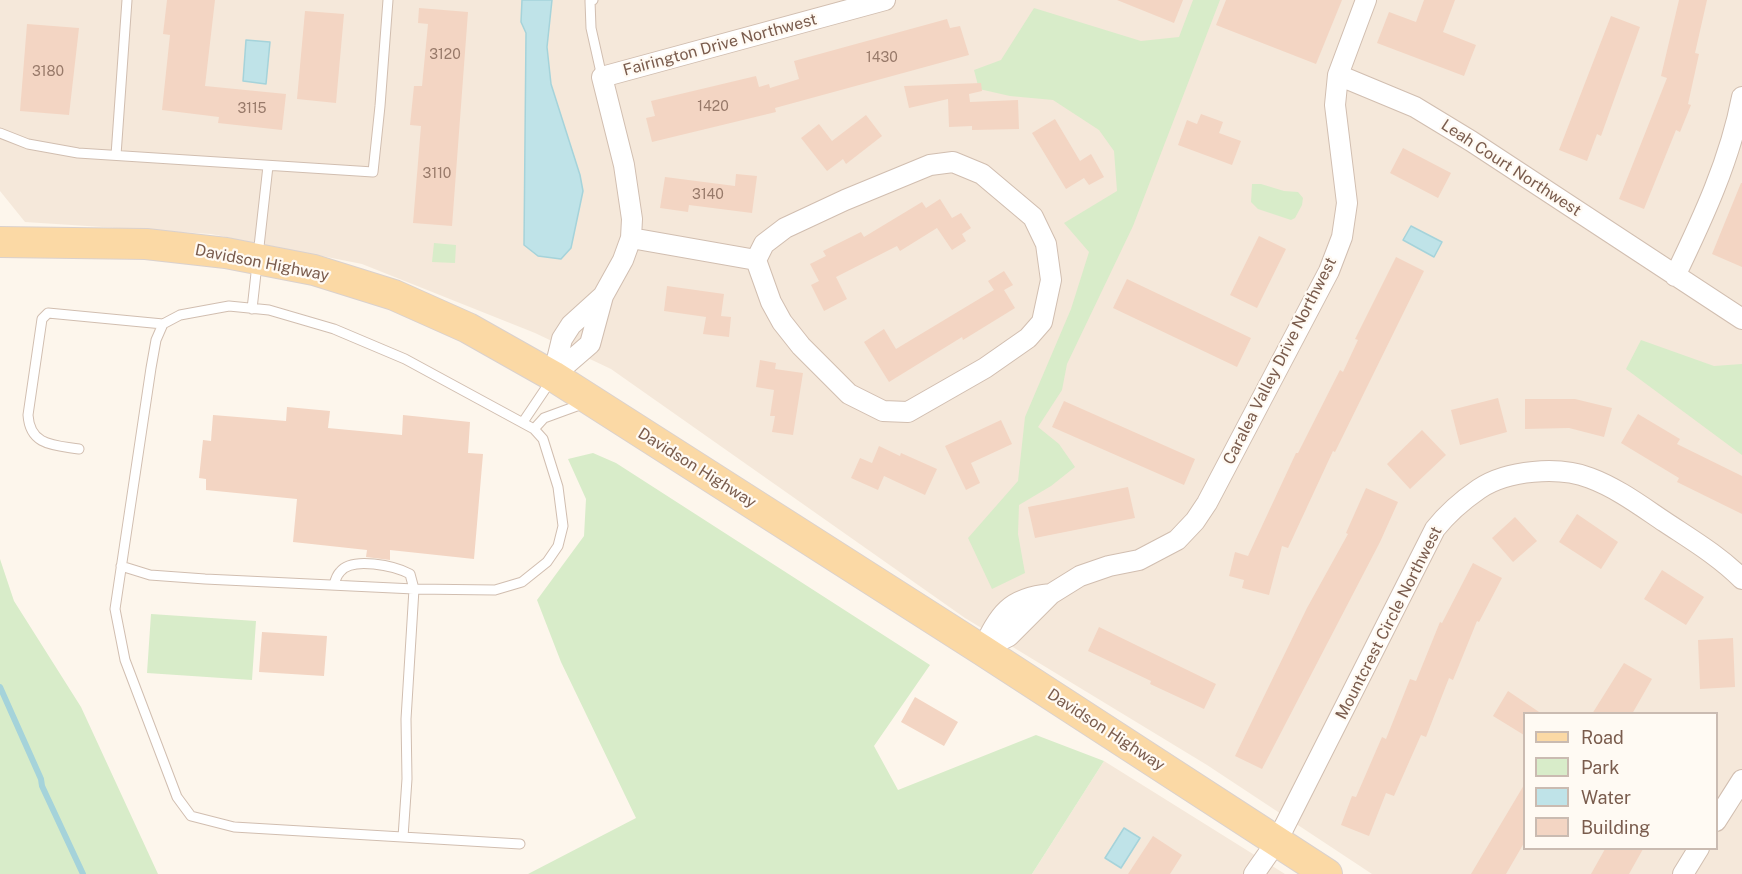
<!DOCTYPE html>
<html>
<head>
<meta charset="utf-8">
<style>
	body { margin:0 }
	#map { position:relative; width:1742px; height:874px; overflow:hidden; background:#fdf6ec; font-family:"Public Sans",sans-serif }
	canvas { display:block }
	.legend { position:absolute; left:1523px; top:712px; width:195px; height:138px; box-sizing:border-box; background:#fffaf3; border:2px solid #cabbb1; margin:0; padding:8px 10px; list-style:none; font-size:18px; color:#7a5c4d }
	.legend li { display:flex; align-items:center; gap:12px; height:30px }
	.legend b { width:30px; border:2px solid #cabbb1 }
</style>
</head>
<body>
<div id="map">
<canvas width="1742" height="874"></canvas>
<ul class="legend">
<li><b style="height:8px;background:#fbd9a5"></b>Road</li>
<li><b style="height:16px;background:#d8ecc9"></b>Park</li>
<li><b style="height:16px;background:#bfe3e8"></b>Water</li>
<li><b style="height:16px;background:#f3d5c3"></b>Building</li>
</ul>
</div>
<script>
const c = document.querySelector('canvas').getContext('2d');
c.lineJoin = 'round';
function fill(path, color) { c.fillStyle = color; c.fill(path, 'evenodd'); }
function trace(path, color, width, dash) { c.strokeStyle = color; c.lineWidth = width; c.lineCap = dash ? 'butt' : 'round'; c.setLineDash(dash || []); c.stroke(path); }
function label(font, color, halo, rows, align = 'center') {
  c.font = font + ' "Public Sans",sans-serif'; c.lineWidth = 4.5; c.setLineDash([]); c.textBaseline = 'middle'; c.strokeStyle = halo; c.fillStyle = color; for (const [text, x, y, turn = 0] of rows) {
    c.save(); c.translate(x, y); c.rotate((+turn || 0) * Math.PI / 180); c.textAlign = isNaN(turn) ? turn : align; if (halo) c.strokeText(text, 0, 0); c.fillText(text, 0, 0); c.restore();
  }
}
const residential = new Path2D(`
	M0,0H1742V874H1372L1207,765L965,618L611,369L535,333L362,264L211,234L25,222L0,191ZM1524,714H1716V848H1524Z
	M1104,761L1285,874H1032Z`);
const green = new Path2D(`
	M1193,0H1220L1133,226L1067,364L1062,390L1038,427L1059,444L1075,467L1051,486L1019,505L1018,534L1025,573L992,589L968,538L1018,481L1025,417L1071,309L1089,252L1064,223L1117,191L1114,151L1099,130L1053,100L1010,96L979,89L974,70L1001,60L1034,8L1141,41L1179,37Z
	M1252,184H1261L1284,191L1298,192L1303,198L1302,205L1295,218L1291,220L1258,209L1251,202Z
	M434,243L456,245L455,263L432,262Z
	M1641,340L1714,366L1742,364V455L1626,369Z
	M593,453L616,463L930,665L874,746L898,790L1036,735L1104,761L1032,874H528L636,818L561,662L537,600L584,536L586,499L568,459Z
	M0,559L14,601L81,707L158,874H0Z
	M151,614L256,621L252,680L147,673Z`);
const water = new Path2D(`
	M522,0H552L547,47L551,84L580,175L583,191L571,248L561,259L538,256L524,245L526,33L521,22Z
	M246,40L270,42L266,84L243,81Z
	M1411,226L1442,242L1434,257L1403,240Z
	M1124,828L1140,838L1121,868L1105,858Z`);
const stream = new Path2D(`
	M0,687L41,779L42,786L83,874`);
const building = new Path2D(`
	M167,0H215L205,86L286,94L282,130L218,123L219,117L162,110L170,35L163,34Z
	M1117,0H1183L1174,23Z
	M1226,0H1342L1316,64L1216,25Z
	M1424,0H1455L1443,32L1476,45L1464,76L1377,43L1389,12L1416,22Z
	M1679,0H1707L1695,53L1699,54L1688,104L1691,105L1680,132L1676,130L1644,209L1619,199L1667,78L1661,76Z
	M419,8L468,12L452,226L413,223L421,126L410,125L414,86H422L428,24L418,23Z
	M305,11L344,14L336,103L297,99Z
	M1611,16L1640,27L1601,136L1597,134L1587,161L1559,150Z
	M947,19L950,28L960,26L969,55L775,108L776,112L652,142L646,118L655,116L651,101L756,76L759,87L769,84L770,88L799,79L794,61Z
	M27,24L79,28L69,115L20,111Z
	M981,83L982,91L969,94L970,102L1018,100L1019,129L972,130V126L949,127L948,99L909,108L904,86Z
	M1201,114L1223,122L1219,133L1241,141L1232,165L1178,145L1187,120L1197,124Z
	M866,115L882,136L846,164L843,159L827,171L801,138L819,124L832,141Z
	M1055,119L1080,161L1091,154L1104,177L1089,185L1084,178L1066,189L1032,133Z
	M1403,148L1451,173L1438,198L1390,173Z
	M736,174L757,176L752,213L689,205L688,212L660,208L665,177L735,186Z
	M1741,183H1742V267L1712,254Z
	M940,199L952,218L961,213L971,228L962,234L966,241L952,250L937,228L900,251L897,246L836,277L847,299L824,311L811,285L819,281L810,264L826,256L823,251L861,232L864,237L922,202L926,208Z
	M1259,236L1286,249L1257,308L1230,295Z
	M1396,257L1424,271L1335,452L1333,451L1288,548L1282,546L1269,595L1242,588L1244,580L1229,576L1235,552L1248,556L1296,453H1298L1340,370L1343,372L1358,340L1355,339Z
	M1004,271L1013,285L1004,290L1015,308L963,340L962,337L889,382L864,342L884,329L896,349L994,290L988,281Z
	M1127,279L1251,338L1237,367L1113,308Z
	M667,286L724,294L721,316L731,317L729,337L703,334L706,317L664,311Z
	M760,360L776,363L775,369L803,373L793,435L772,432L775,416H770L774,390L756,387Z
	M1498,398L1507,432L1460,445L1451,410Z
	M1525,399H1575L1612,408L1604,437L1569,428L1525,429Z
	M1064,401L1195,459L1184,485L1052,427Z
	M287,407L330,411L328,428L402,435L403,415L470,422L468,453L483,454L474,559L390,550V560L366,557L367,550L293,542L297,499L206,490V479L199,478L203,440L211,441L213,415L286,421Z
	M1638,414L1680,439L1677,444L1742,476V514L1677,482L1679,478L1621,443Z
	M1001,420L1012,444L971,463L980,483L966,490L945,446Z
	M1422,430L1446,455L1410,489L1387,464Z
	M879,446L900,456L901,453L937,469L925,495L884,476L878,490L851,478L860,458L872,463Z
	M1128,487L1135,518L1035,538L1028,507Z
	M1366,488L1398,502L1380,542L1262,769L1235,756L1307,608L1348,534L1346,533Z
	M1577,514L1618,542L1601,569L1559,542Z
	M1515,517L1537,541L1513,562L1492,538Z
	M1473,563L1502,578L1479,622L1477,621L1453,680L1449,678L1426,737L1421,735L1394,796L1386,793L1369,836L1341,825L1352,796L1356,797L1382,737L1386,739L1410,679L1416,681L1440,622L1442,623Z
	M1662,570L1704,597L1686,625L1644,599Z
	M1099,627L1216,684L1204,709L1150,684L1151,681L1088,651Z
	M262,632L327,636L324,676L259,672Z
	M1733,638L1735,687L1700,689L1698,640Z
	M1624,663L1652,679L1632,714H1592Z
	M1508,691L1542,714H1524V735L1493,716Z
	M915,697L958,722L944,746L901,722Z
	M1524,785V843L1506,874H1471Z
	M1153,836L1182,855L1170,874H1128Z
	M1605,849H1643L1629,874H1591Z`);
const service = new Path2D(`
	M593,0L590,1L591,28L602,77
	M0,133L28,144L78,153L373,172L380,106L388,0
	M116,155L127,0
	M252,309L268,166
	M523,422L552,379
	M534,429L544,418L585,403
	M79,449C54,445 30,446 28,415L42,319L48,313L163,324
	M121,566L150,575L205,579L414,589L495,590L522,582L547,562L558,546L563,526L558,487L543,439L534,429L405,359L334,329L269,310L229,306L180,315L163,324L156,340L151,368L115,609L125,660L177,797L191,816L234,827L520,844
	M334,585C335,581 337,575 340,572C352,556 395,566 410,574L414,589L406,719L407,779L403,837`);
const minor = new Path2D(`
	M1338,75L1415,107L1471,141L1742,319
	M953,162L982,174L1033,217L1046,244L1051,280L1042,322L1028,338L985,368L908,412L883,411L849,394L801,346L782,322L771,302L756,260L764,244L785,228L845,200L930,165Z
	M631,238L756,260
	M1675,276C1703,218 1730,160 1742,97
	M553,376L590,344L603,296L623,260L631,238L632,219L624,165L602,77L885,0
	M553,376L562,339L571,325L603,296
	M982,650L1009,636L1051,594L1080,576L1109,566L1139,560L1177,540L1195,521L1207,503L1329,271L1342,237L1347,203L1335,105L1338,75L1366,0
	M982,650C1000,614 1008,598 1051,594
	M1716,821L1742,780
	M1254,874L1277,841L1435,529C1447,514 1463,500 1479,489C1507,470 1559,466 1590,478C1617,488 1641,506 1665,522C1692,540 1719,556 1742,579
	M1683,874L1699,848`);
const primary = new Path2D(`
	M0,242L146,244L226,253L314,270L394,295L468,328L553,376L982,650L1327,874`);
const numberNames = [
	["3120",445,55],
	["1430",882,58],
	["3180",48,72],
	["1420",713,107],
	["3115",252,109],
	["3110",437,174],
	["3140",708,195]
];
const streetNames = [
	["Fairington Drive Northwest",720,45,-15],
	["Leah Court Northwest",1511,168,33],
	["Davidson Highway",262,263,11],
	["Caralea Valley Drive Northwest",1280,361,-63],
	["Davidson Highway",697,468,32],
	["Mountcrest Circle Northwest",1389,623,-63],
	["Davidson Highway",1106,730,33]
];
fill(residential, '#f5e8da');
fill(green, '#d8ecc9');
fill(water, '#bfe3e8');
trace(water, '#a5d3da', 1.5);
trace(stream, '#a5d3da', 6);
fill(building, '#f3d5c3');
trace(service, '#d1beb0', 11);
trace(minor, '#d1beb0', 22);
trace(primary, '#dad1cd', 32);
trace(service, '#fff', 9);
trace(minor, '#fff', 20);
trace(primary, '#fbd9a5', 30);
label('14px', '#987a6a', null, numberNames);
label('16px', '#7a5c4d', '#fffaf3', streetNames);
</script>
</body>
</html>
